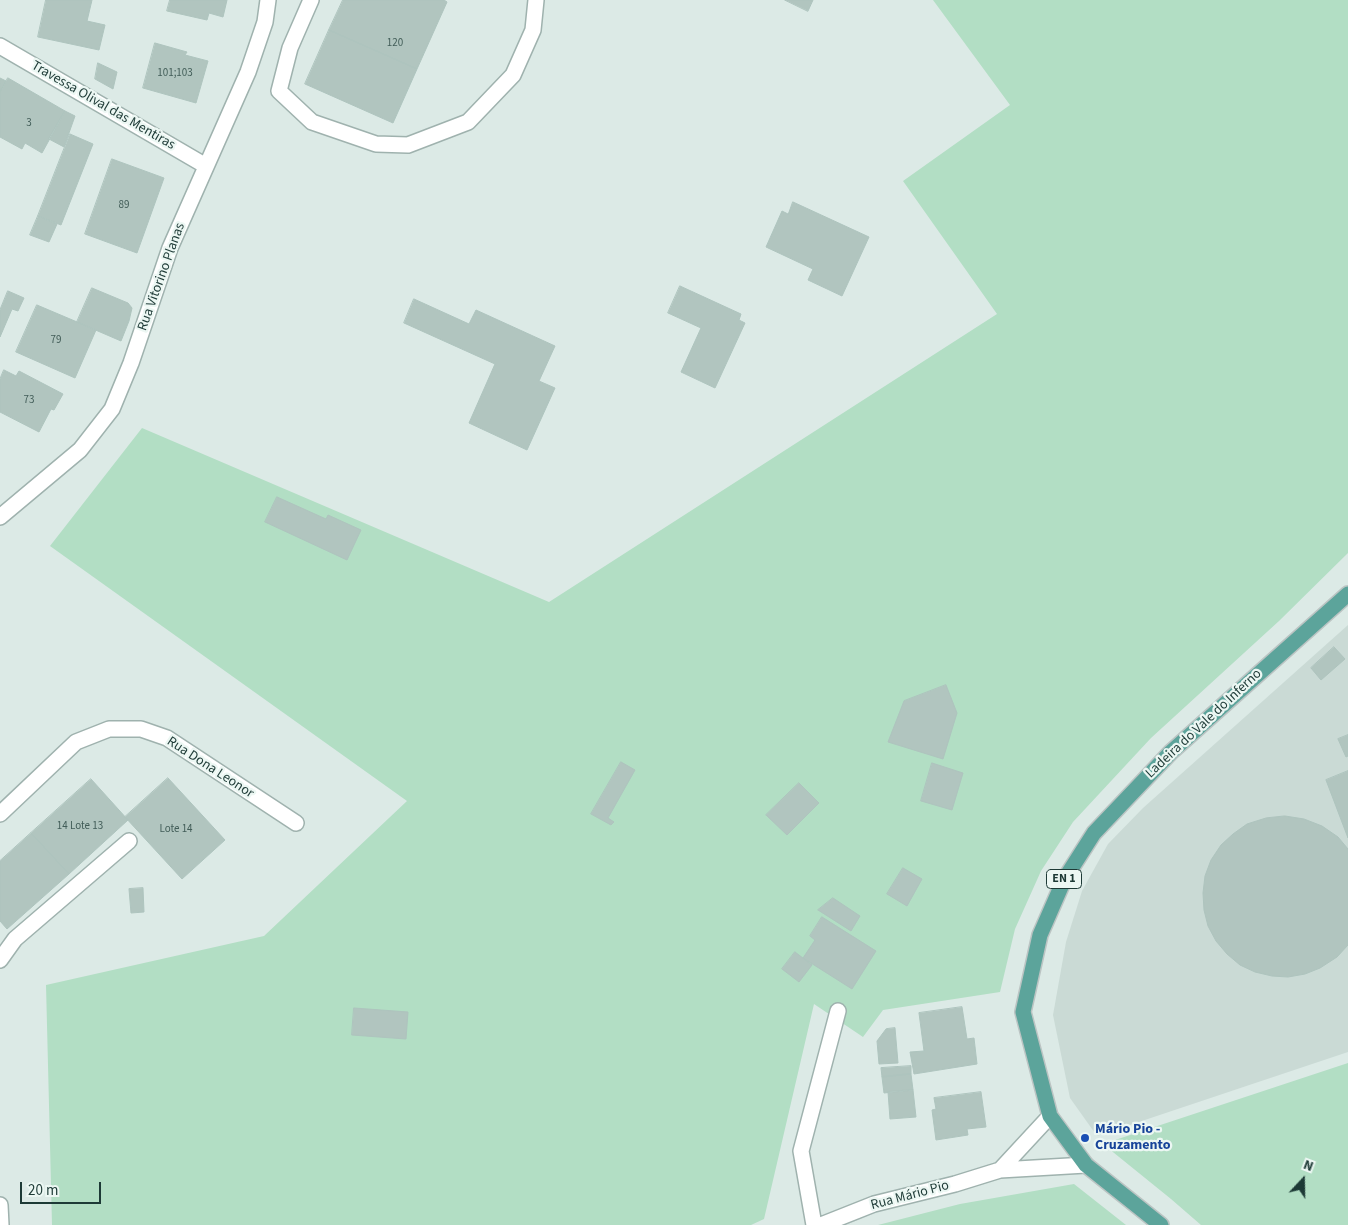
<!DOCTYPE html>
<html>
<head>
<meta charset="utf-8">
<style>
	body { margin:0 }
	#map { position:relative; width:1348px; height:1225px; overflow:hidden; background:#dceae6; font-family:"Source Sans 3",sans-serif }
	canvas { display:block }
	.north { position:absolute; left:1278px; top:1155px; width:50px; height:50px; -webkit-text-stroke:4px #ecf7f3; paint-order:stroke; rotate:21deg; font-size:14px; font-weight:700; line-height:20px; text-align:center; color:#1d3a36 }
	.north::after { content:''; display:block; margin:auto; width:18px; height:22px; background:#1d3a36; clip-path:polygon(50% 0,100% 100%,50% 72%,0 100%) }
	.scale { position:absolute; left:20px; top:1182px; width:81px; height:22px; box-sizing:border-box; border:2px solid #1d3a36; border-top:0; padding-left:6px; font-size:15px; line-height:18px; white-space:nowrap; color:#1d3a36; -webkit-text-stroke:4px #ecf7f3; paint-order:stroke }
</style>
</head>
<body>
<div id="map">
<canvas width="1348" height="1225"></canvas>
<div class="north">N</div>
<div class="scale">20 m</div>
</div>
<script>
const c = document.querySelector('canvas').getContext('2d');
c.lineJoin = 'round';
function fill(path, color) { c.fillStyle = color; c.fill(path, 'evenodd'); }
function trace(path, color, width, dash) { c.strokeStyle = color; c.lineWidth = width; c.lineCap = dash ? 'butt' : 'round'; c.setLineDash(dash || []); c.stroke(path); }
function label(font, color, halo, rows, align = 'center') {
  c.font = font + ' "Source Sans 3",sans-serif'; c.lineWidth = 4.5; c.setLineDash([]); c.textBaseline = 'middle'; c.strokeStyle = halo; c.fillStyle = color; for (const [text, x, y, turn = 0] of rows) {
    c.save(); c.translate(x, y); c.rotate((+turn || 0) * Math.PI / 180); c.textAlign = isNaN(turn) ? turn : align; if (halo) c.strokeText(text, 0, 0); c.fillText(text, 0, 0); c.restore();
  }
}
const built = new Path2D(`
	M1348,625V1052L1097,1136L1070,1098L1053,1015L1066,942L1082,891L1108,844L1143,808Z`);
const green = new Path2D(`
	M933,0H1348V553L1279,621L1151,738L1073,822L1041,871L1015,929L1000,992L883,1010L863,1037L814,1004L764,1219L751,1225H52L46,985L264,936L407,801L50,546L142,428L549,602L997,314L903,181L1010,105Z
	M1348,1063V1225H1201L1171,1199L1103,1144Z
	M1074,1184L1126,1225H878L960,1204Z`);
const building = new Path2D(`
	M46,0H92L87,21L105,25L99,50L38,37Z
	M170,0H227L223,17L209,13L207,20L167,11Z
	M343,0H444L447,2L417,69L329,30Z
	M785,0H813L808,11Z
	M329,30L417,69L393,123L305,84Z
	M155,43L187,52L185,55L208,61L196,103L143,88Z
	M98,63L117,72L113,89L95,79Z
	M0,78L6,81L0,92Z
	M8,78L65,111L42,153L25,143L22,149L0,137V92Z
	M65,111L75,116L64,147L49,139Z
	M70,134L93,144L61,225L38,216Z
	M112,159L164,178L137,253L85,234Z
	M793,202L869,237L842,296L808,280L813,269L766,247L782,211L788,214Z
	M38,216L57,224L49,242L30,235Z
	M680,286L741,314L739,320L745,323L715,388L681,372L701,328L668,313Z
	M92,288L128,303L132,308L129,321L121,341L77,322Z
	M8,291L24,298L18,311L12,309L0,337V310Z
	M414,299L469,324L476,310L555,346L539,381L555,388L527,450L469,423L495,364L404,323Z
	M37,305L96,330L75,378L16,352Z
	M4,370L16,376L19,371L63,394L54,410L51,409L39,432L0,412V379Z
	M277,497L326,519L328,515L361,530L347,560L265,522Z
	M1334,647L1345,659L1321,680L1311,668Z
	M946,685L957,713L943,759L888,742L904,701Z
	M1348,735V756L1346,757L1338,739Z
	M621,762L635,770L608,818L614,822L611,825L591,814Z
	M932,763L963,773L952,810L921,801Z
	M1348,771V838L1326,780Z
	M168,778L225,840L182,879L125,817Z
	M91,779L128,820L69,874L31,833Z
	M799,783L819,803L787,835L766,815Z
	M1285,816L1304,819L1322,826L1338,837L1348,849V945L1337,957L1320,968L1305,974L1288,977L1272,976L1255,972L1240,965L1227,954L1216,941L1208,926L1204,910L1203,893L1205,876L1211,860L1221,845L1233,834L1247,824L1266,818Z
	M31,833L69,874L7,929L0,921V861Z
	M903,868L922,879L907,906L887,894Z
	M143,888L144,912L131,913L129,889Z
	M833,898L860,916L851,931L818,910Z
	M822,917L876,951L852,989L803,958L815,940L810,936Z
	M795,952L812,965L799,982L782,969Z
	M962,1007L967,1039L974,1038L977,1064L914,1074L910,1052L924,1051L919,1013Z
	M354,1008L408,1012L406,1039L352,1035Z
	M895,1028L898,1063L879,1064L877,1041L886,1029Z
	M911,1066V1074L882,1077L881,1068Z
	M911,1074L913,1090L884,1093L882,1077Z
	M913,1090L916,1117L890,1119L888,1092Z
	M981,1092L986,1127L967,1129L968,1135L936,1140L932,1110L936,1109L934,1098Z`);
const minor = new Path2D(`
	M311,0L290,48L279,91L312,122L376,144L408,145L468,122L513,75L533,30L536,0
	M0,46L206,166
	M0,517L80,450L112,409L131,363L170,248L248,72L265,22L268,0
	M0,814L76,742L109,729H141L167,738L296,823
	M0,960L15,939L129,841
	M1000,1170L1050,1116
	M0,1205L1,1225
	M814,1225L801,1151L838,1011
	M821,1225L874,1204L955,1184L1000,1170L1086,1165`);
const major = new Path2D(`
	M1161,1225L1086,1165L1050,1116L1023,1012L1040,935L1064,880L1094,833L1171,752L1348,594`);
const markers = [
	[1085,1138,5,"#1a4fb4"]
];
const numberNames = [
	["120",395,44],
	["101;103",175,74],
	["3",29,124],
	["89",124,206],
	["79",56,341],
	["73",29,401],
	["14 Lote 13",80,827],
	["Lote 14",176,830]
];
const shields = [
	[1064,879,35]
];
const shieldNames = [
	["EN 1",1064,879]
];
const streetNames = [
	["Travessa Olival das Mentiras",103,106,30],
	["Rua Vitorino Planas",162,277,-70],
	["Ladeira do Vale do Inferno",1204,724,-43],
	["Rua Dona Leonor",210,768,33],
	["Rua Mário Pio",910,1196,-15]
];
const transitNames = [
	["Mário Pio -",1095,1130],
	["Cruzamento",1095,1146]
];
fill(built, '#cadad5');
fill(green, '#b2dec4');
fill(building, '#b1c5bf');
trace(building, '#aec4be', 1);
trace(minor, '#9fb2ae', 18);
trace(major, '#bbc4c3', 18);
trace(minor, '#fff', 15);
trace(major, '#5ca49b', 15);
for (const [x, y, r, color] of markers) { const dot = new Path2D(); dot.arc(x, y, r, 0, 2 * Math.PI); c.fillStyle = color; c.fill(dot); trace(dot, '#ecf7f3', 2); }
label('11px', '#425d58', null, numberNames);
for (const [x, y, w] of shields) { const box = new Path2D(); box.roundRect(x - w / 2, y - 9.5, w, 19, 4); c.fillStyle = '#ecf7f3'; c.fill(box); trace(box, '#1d3a36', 1); }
label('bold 12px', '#1d3a36', null, shieldNames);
label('14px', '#1d3a36', '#ecf7f3', streetNames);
label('bold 14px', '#164399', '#ecf7f3', transitNames, 'left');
</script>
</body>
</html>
